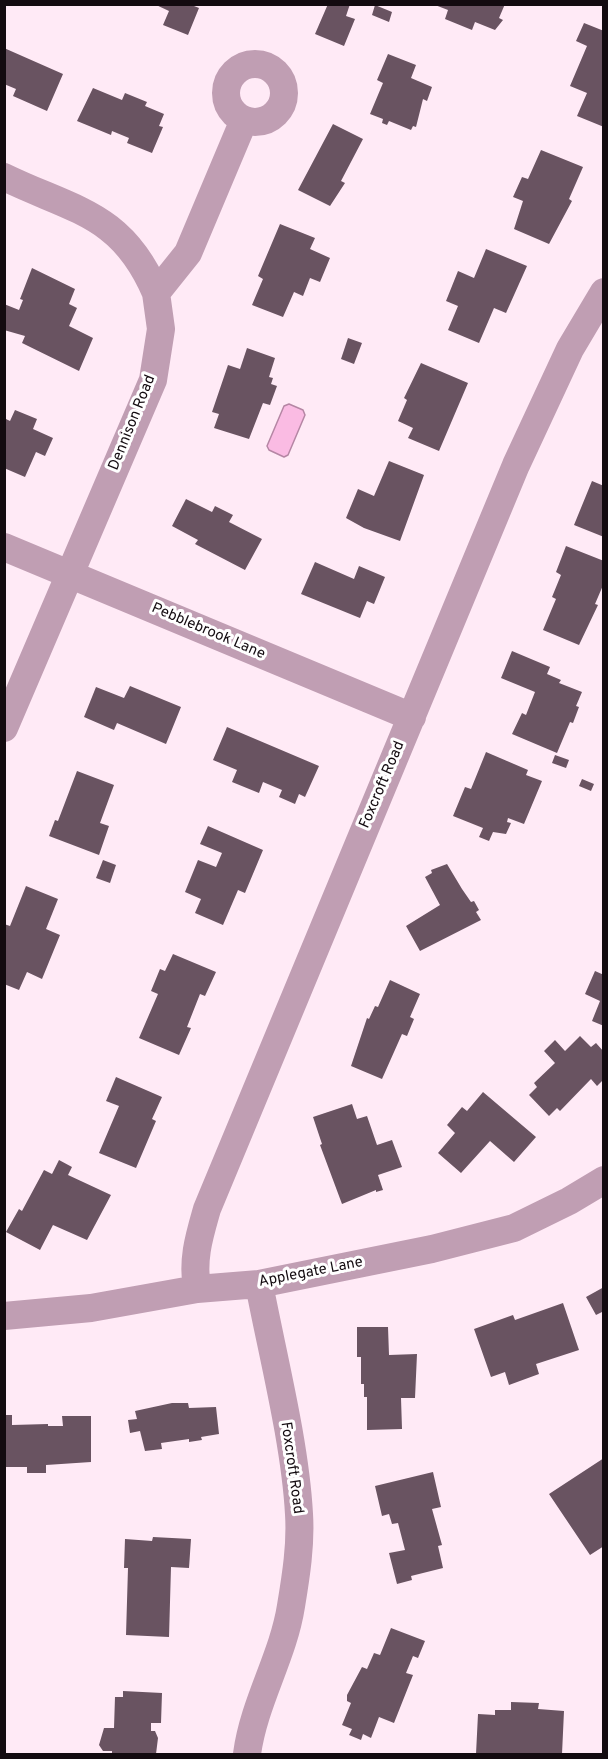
<!DOCTYPE html>
<html>
<head>
<meta charset="utf-8">
<style>
	body { margin:0 }
	#map { position:relative; width:608px; height:1759px; overflow:hidden; background:#ffeaf6; font-family:Overpass,sans-serif }
	canvas { display:block }
	.frame { position:absolute; inset:0; border:6px solid #130b10; pointer-events:none }
</style>
</head>
<body>
<div id="map">
<canvas width="608" height="1759"></canvas>
<div class="frame"></div>
</div>
<script>
const c = document.querySelector('canvas').getContext('2d');
c.lineJoin = 'round';
function fill(path, color) { c.fillStyle = color; c.fill(path, 'evenodd'); }
function trace(path, color, width, dash) { c.strokeStyle = color; c.lineWidth = width; c.lineCap = dash ? 'butt' : 'round'; c.setLineDash(dash || []); c.stroke(path); }
function label(font, color, halo, rows, align = 'center') {
  c.font = font + ' Overpass,sans-serif'; c.lineWidth = 6; c.setLineDash([]); c.textBaseline = 'middle'; c.strokeStyle = halo; c.fillStyle = color; for (const [text, x, y, turn = 0] of rows) {
    c.save(); c.translate(x, y); c.rotate((+turn || 0) * Math.PI / 180); c.textAlign = isNaN(turn) ? turn : align; if (halo) c.strokeText(text, 0, 0); c.fillText(text, 0, 0); c.restore();
  }
}
const water = new Path2D(`
	M289,404L303,410L305,415L288,455L284,457L269,450L267,446L284,406Z`);
const building = new Path2D(`
	M154,4H189L199,8L188,35L163,25L169,11Z
	M328,4H350L346,16L355,19L344,46L315,34Z
	M505,4L499,18L503,20L495,30L475,22L472,30L445,19L448,10L435,5Z
	M375,5L392,12L389,22L372,15Z
	M584,23L604,31V127L577,116L587,93L570,86L587,46L576,41Z
	M4,48L63,74L47,111L13,96L16,89L4,84Z
	M388,54L416,65L411,78L432,87L427,101L423,99L416,127L413,126L411,130L389,121L387,125L382,123L383,119L370,114L383,83L377,80Z
	M93,88L122,100L125,93L147,102L145,106L164,114L159,126L163,127L152,153L127,143L129,138L112,131L111,135L77,121Z
	M333,124L363,139L341,181L345,183L330,206L298,190Z
	M541,150L583,167L569,199L572,201L549,244L514,229L523,201L513,197L522,177L528,179Z
	M280,224L315,238L310,249L330,258L320,282L310,278L303,296L294,292L283,317L252,305L263,279L258,276Z
	M486,249L527,266L506,313L494,308L479,343L448,330L458,306L446,301L458,271L474,278Z
	M32,268L75,289L69,304L77,308L69,326L93,338L79,371L22,343L25,336L4,330V304L19,310L23,300L20,299Z
	M348,338L362,343L354,364L341,359Z
	M247,348L275,358L269,377L273,378L271,384L277,386L270,405L263,403L249,439L214,428L219,414L212,412L228,365L240,369Z
	M421,363L468,383L439,451L408,438L413,428L398,421L407,400L404,398Z
	M15,410L37,419L33,429L53,438L45,456L36,452L25,477L4,468V418L10,421Z
	M389,461L424,475L400,541L364,528L346,518L358,489L374,496Z
	M592,481L604,486V537L574,525Z
	M186,499L212,512L215,506L233,515L229,522L262,539L245,570L195,544L198,540L172,526Z
	M566,546L604,561V583L595,604L598,605L579,645L543,630L556,599L552,597L561,575L556,572Z
	M315,562L354,579L359,566L385,577L374,604L367,601L360,618L301,594Z
	M512,651L550,667L547,674L561,680L559,683L582,692L576,706L579,707L573,723L570,722L557,753L512,734L522,713L526,715L535,692L501,678Z
	M130,686L181,707L166,744L117,723L114,730L84,717L96,687L124,698Z
	M227,727L319,766L305,797L299,794L295,804L279,797L282,790L263,782L259,793L232,782L237,770L213,760Z
	M486,752L528,770L526,775L542,781L524,824L508,818L507,822L511,823L506,834L493,832L489,841L479,837L483,828L453,816L465,787L471,789Z
	M555,755L569,760L566,768L552,763Z
	M77,771L114,785L100,823L109,826L99,855L49,836L55,820L58,821Z
	M582,779L594,784L591,791L579,786Z
	M208,826L263,850L245,893L238,890L223,925L195,913L201,899L185,892L198,860L216,867L222,853L200,844Z
	M103,860L116,865L110,883L96,878Z
	M447,864L462,889L471,902L474,901L479,910L476,912L481,920L420,951L406,926L440,905L425,877L432,873L431,870Z
	M26,886L58,899L46,929L60,935L42,979L27,972L19,990L4,984V924L10,926Z
	M173,954L216,972L205,996L200,994L187,1027L191,1028L179,1055L139,1038L158,994L151,991L160,969L165,971Z
	M595,971L604,975V1026L592,1021L600,1001L585,994Z
	M390,980L420,994L410,1017L414,1019L407,1036L402,1034L382,1079L351,1066L367,1018L369,1019L375,1006L378,1007Z
	M580,1036L591,1047L596,1043L604,1052V1079L597,1086L591,1079L560,1111L557,1108L549,1116L529,1095L537,1087L534,1083L555,1063L544,1051L555,1040L565,1051Z
	M116,1077L162,1097L152,1119L156,1121L136,1168L99,1153L119,1106L106,1101Z
	M483,1092L536,1137L514,1162L490,1141L461,1173L438,1153L455,1133L447,1125L462,1107L467,1111Z
	M352,1104L357,1119L367,1116L377,1145L392,1140L402,1167L378,1175L383,1190L376,1192V1190L342,1204L320,1145L322,1144L313,1117Z
	M59,1160L72,1167L68,1175L111,1195L87,1240L53,1225L40,1250L6,1232L19,1209L22,1211L44,1170L52,1174Z
	M604,1287V1311L596,1315L586,1297Z
	M563,1303L579,1350L536,1364L539,1374L509,1385L505,1372L491,1377L474,1329L513,1315L515,1320Z
	M357,1327H388L389,1355L417,1354L415,1398H401L402,1429L367,1430V1397H364V1384H361V1357H357Z
	M172,1403H188L189,1408L216,1407L219,1434L201,1437L202,1440L189,1442V1439L161,1443L162,1449L145,1451L140,1431L130,1433L128,1420L137,1419L135,1411Z
	M4,1415H12V1425L48,1424V1426H63L62,1416H91V1462L46,1465V1473H27V1467H4Z
	M604,1458V1546L590,1555L549,1494Z
	M433,1472L441,1507L432,1509L442,1545L438,1546L443,1568L411,1576L412,1580L397,1584L389,1553L405,1550L398,1523L392,1524L389,1514L382,1516L375,1486Z
	M153,1537L191,1539L189,1568L171,1567L169,1637L126,1635L128,1568H124L125,1539L152,1541Z
	M391,1628L425,1641L418,1658L413,1656L406,1673L413,1675L394,1723L379,1717L371,1738L363,1734L361,1740L349,1735L352,1729L342,1725L351,1703L347,1701V1695L362,1667L367,1669L374,1653L380,1655Z
	M123,1691L162,1693L161,1723H151V1731H155L158,1738L156,1754H112V1751H103L99,1745L104,1728H114L115,1697H123Z
	M511,1702L539,1703L538,1709L564,1711L562,1754H476L478,1714L495,1715V1710H511Z`);
const street = new Path2D(`
	M226 93a29 29 0 1 1 58 0a29 29 0 1 1-58 0Z
	M4,177C74,211 122,213 156,293
	M4,547L412,717
	M4,728L153,380L161,329L156,293L188,253L244,120
	M197,1289C192,1259 199,1237 207,1209L516,465L570,349L604,292
	M4,1316L91,1308L197,1289L259,1284L432,1249L514,1228L569,1201L604,1180
	M247,1754C254,1702 283,1657 291,1606C296,1576 301,1544 299,1514C295,1442 273,1357 259,1284`);
const streetNames = [
	["Dennison Road",133,423,-68],
	["Pebblebrook Lane",208,632,23],
	["Foxcroft Road",383,785,-67],
	["Applegate Lane",311,1273,-11],
	["Foxcroft Road",291,1468,82]
];
fill(water, '#fabbe3');
trace(water, '#b586a4', 1.5);
fill(building, '#695361');
trace(street, '#c09eb3', 28);
label('15px', '#130b10', '#fff', streetNames);
</script>
</body>
</html>
